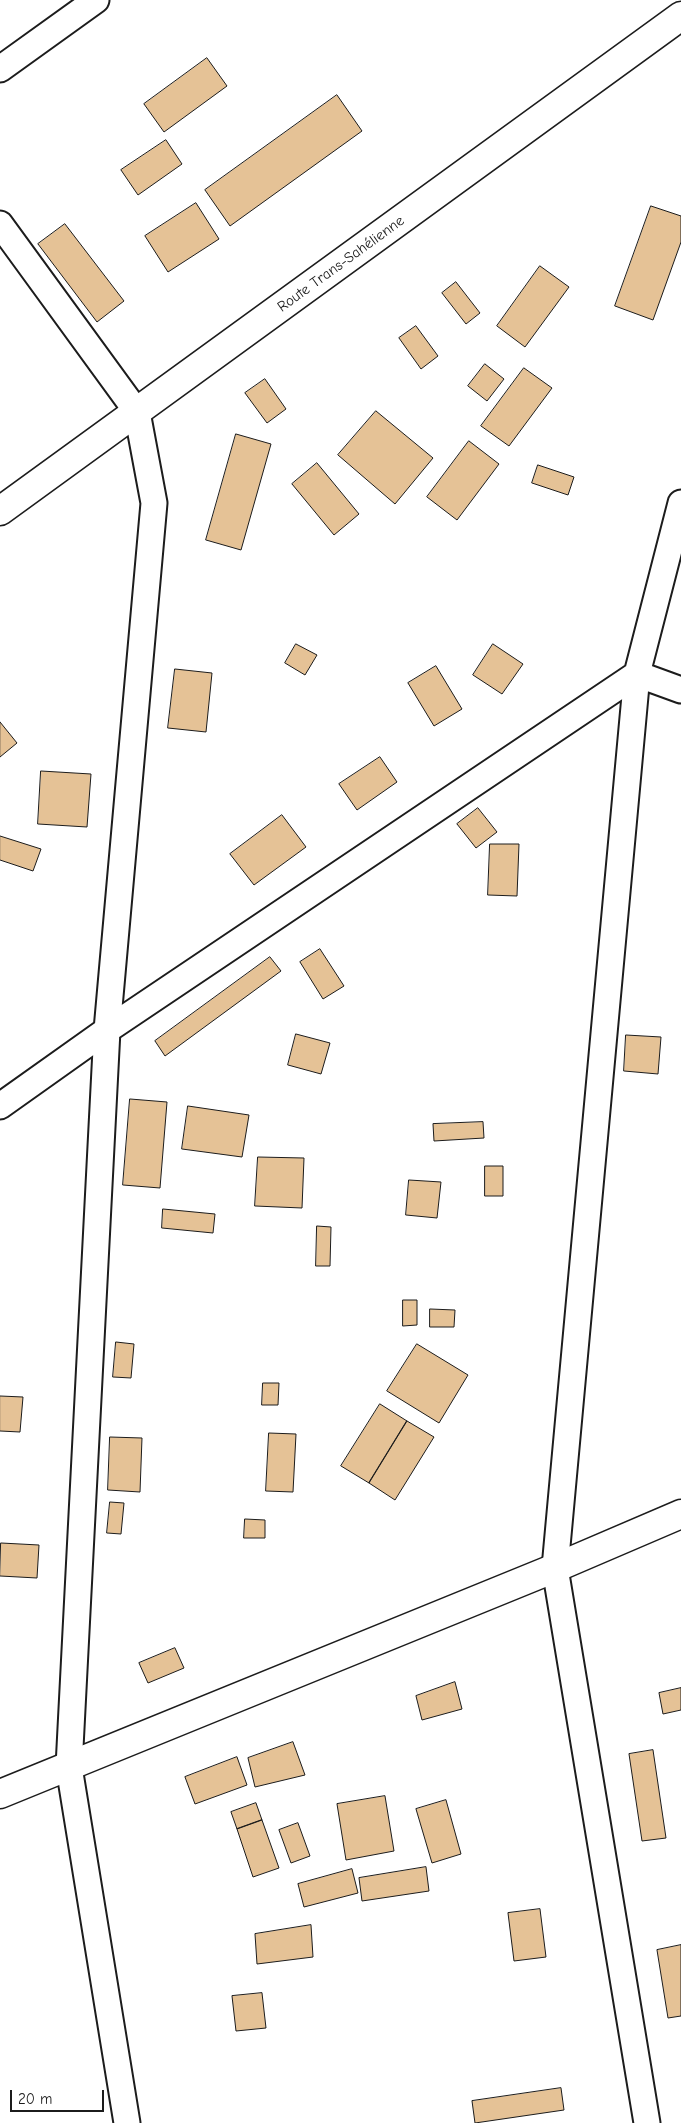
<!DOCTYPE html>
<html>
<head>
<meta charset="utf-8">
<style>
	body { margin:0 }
	#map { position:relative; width:681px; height:2123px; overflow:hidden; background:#fff; font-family:"Comic Neue",sans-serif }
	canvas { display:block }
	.scale { position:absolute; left:10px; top:2090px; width:94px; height:22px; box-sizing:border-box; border:2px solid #1c1c1c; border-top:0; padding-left:6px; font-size:15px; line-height:18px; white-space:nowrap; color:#1c1c1c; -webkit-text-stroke:4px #fff; paint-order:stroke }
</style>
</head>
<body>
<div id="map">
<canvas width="681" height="2123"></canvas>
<div class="scale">20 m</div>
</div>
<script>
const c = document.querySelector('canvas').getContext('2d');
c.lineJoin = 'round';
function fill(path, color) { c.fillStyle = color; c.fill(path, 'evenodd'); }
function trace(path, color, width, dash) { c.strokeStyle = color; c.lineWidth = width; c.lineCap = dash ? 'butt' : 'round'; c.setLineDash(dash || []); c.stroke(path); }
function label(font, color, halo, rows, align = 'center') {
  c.font = font + ' "Comic Neue",sans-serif'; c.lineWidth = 4; c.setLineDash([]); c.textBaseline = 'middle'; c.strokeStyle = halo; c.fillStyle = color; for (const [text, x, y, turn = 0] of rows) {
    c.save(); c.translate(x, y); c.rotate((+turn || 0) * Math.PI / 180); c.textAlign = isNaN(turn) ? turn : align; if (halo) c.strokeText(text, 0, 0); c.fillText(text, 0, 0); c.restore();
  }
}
const building = new Path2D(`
	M207,58L227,86L164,132L144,104Z
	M337,95L362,131L230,226L205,190Z
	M166,140L182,164L138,195L121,170Z
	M196,203L219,239L168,272L145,236Z
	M651,206L681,216V242L653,320L615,306Z
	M65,224L124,301L97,322L38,244Z
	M540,266L569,287L525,347L497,326Z
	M456,282L480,313L466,324L442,293Z
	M416,326L438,356L421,369L399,338Z
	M485,364L504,379L487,401L468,386Z
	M524,368L552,388L509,446L481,426Z
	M265,379L286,409L267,423L245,393Z
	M376,411L433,458L395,504L338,455Z
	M236,434L271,444L241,550L206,540Z
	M469,441L499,464L457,520L427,497Z
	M317,463L359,514L334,535L292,484Z
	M538,465L574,477L568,495L532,483Z
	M296,644L317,655L305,675L285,663Z
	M493,644L523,664L502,694L473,675Z
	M436,666L462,709L434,726L408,683Z
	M175,669L212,673L206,732L168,728Z
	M0,722L17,743L0,757Z
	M380,757L397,782L357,810L339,784Z
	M41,771L91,774L87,827L38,824Z
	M478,808L497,832L476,848L457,824Z
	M282,815L306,847L254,885L230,854Z
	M0,836L41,849L33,871L0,860Z
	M490,844H519L517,896L488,895Z
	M320,949L344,986L323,999L300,962Z
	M270,957L281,971L165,1056L155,1041Z
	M296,1034L330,1043L321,1074L288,1065Z
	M626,1035L661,1037L658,1074L624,1071Z
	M130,1099L167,1102L160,1188L123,1185Z
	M188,1106L249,1115L242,1157L182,1149Z
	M483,1122L484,1138L434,1141L433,1124Z
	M258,1157L304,1158L302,1208L255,1206Z
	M485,1166H503V1196H485Z
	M409,1180L441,1182L437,1218L406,1215Z
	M163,1209L215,1214L213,1233L162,1228Z
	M317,1226L331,1227L330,1266H316Z
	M403,1300H417V1325L403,1326Z
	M430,1309L455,1310L454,1327H430Z
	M116,1342L134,1344L131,1378L113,1377Z
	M417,1344L468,1375L439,1423L387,1391Z
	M263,1383H279L278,1405H262Z
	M0,1396L23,1397L20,1432L0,1431Z
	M380,1404L407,1421L369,1483L341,1466Z
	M407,1421L434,1437L395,1500L369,1483Z
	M269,1433L296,1434L293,1492L266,1491Z
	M110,1437L142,1438L140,1492L108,1490Z
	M110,1502L124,1503L121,1534L107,1533Z
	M245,1519L265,1520V1538H244Z
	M1,1543L39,1545L37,1578L0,1576Z
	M175,1648L184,1668L148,1683L139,1663Z
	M455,1682L462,1709L422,1720L416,1696Z
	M681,1688V1710L663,1714L659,1693Z
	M293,1742L305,1775L255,1787L248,1758Z
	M653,1750L666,1838L642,1841L629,1754Z
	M237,1757L247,1785L195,1804L185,1777Z
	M385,1796L394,1851L346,1860L337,1804Z
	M446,1800L461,1854L432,1863L416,1809Z
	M256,1803L262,1820L237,1829L231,1812Z
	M262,1820L279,1868L253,1877L237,1829Z
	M298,1823L310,1856L291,1863L279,1830Z
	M426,1867L429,1891L362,1901L359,1878Z
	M352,1869L358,1893L304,1907L298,1884Z
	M540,1909L546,1957L514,1961L508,1913Z
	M311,1925L313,1957L257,1964L255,1934Z
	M681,1945V2016L668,2018L657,1950Z
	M262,1993L266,2028L236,2031L232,1996Z
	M561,2088L564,2110L475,2123L472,2101Z`);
const street = new Path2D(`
	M0,69L96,0
	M0,224L137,412L154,503L107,1030L69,1767L127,2123
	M0,1106L107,1030L637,674L681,690
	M647,2123L555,1568L637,674L681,503`);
const secondary = new Path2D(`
	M0,1794L555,1568L681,1514`);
const highway = new Path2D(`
	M0,511L681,16`);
const streetNames = [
	["Route Trans-Sahélienne",341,264,-36]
];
fill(building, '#e5c296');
trace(building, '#1c1c1c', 1);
trace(street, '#1c1c1c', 29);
trace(secondary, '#1c1c1c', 31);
trace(highway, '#1c1c1c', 31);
trace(street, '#fff', 25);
trace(secondary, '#fff', 28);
trace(highway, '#fff', 28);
label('15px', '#1c1c1c', '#fff', streetNames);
</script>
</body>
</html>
